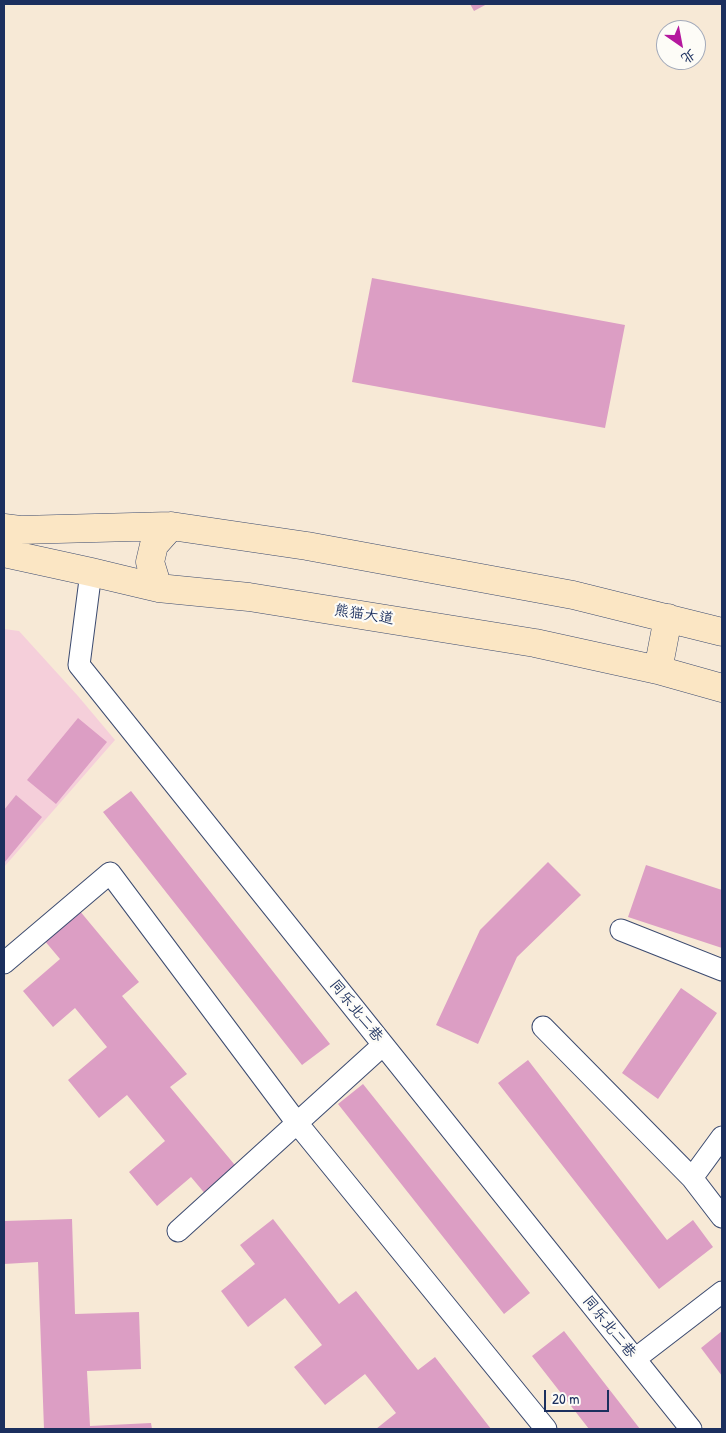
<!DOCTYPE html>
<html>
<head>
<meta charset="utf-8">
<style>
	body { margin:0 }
	#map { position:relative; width:726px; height:1433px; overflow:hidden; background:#f7e9d6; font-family:"Patrick Hand","LXGW WenKai TC",sans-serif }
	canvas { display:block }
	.frame { position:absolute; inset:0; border:5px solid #1b2f5e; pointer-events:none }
	.north { position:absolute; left:656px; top:20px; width:50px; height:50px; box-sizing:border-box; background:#fdfcf7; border:1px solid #a3aaba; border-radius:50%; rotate:147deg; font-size:14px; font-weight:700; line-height:20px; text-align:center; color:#1b2f5e }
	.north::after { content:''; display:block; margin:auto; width:18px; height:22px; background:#b5179e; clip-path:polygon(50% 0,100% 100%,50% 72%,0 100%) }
	.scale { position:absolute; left:544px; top:1390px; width:65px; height:22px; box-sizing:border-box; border:2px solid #1b2f5e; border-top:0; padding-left:6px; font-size:15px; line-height:18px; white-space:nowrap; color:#1b2f5e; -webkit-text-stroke:4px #fdfcf7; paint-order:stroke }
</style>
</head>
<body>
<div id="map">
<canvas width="726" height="1433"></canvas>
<div class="frame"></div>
<div class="north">北</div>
<div class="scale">20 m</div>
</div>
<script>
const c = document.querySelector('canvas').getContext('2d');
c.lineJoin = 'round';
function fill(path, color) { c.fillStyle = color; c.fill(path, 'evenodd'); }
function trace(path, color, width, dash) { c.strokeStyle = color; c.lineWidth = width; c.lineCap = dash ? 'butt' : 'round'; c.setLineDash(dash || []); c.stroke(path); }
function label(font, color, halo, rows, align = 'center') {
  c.font = font + ' "Patrick Hand","LXGW WenKai TC",sans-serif'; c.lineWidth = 4.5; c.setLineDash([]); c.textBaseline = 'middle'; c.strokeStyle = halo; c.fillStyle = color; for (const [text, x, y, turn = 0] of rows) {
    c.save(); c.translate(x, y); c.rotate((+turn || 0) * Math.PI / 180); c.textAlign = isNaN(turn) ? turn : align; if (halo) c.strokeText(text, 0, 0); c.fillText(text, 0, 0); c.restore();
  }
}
const built = new Path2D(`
	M4,629L19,631L78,696L115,740L4,867Z`);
const building = new Path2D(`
	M470,4H487L474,11Z
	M372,278L625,325L605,428L352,382Z
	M78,718L107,742L56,804L27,780Z
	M131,791L330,1044L302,1065L103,812Z
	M16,795L42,817L4,863V810Z
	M548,862L581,895L517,957L478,1044L436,1025L480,930Z
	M646,865L722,890V948L628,917Z
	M79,910L139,982L122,996L187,1074L170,1087L239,1170L207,1196L191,1177L157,1206L129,1172L165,1141L127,1095L99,1118L68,1080L107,1047L75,1008L53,1027L23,991L60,959L44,940Z
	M681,988L717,1013L658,1099L622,1073Z
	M528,1060L667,1240L693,1220L713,1247L659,1289L498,1083Z
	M363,1084L530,1293L504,1314L338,1104Z
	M72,1219L75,1314L139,1312L141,1369L87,1371L90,1426L151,1423L152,1429H44L38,1262L4,1264V1221Z
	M273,1219L339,1304L356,1291L418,1370L435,1357L491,1429H376L396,1413L365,1374L325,1405L294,1367L322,1345L285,1298L248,1327L221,1291L255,1264L240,1245Z
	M564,1331L640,1429H589L532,1356Z
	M722,1331V1376L701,1348Z`);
const minor = new Path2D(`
	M91,572L79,665L691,1429
	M621,930L722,970
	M4,963L110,873L297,1123L546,1429
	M543,1027L692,1178
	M722,1137L692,1178L722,1217
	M178,1231L383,1045
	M635,1359L722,1292`);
const secondary = new Path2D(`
	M4,528L20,530L171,526L307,546L573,595L722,632
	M4,553L91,572L158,588L249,597L535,643L658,670L722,688
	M158,588L150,562L154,545L171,526
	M658,670L668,618`);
const streetNames = [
	["熊猫大道",364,615,9],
	["同乐北二巷",356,1011,51],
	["同乐北二巷",609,1327,51]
];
fill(built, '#f5cfda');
fill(building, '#dc9ec4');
trace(minor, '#3c4b70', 23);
trace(secondary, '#3c4b70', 29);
trace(minor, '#fff', 21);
trace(secondary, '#fbe6c4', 28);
label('15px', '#1b2f5e', '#fdfcf7', streetNames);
</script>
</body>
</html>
